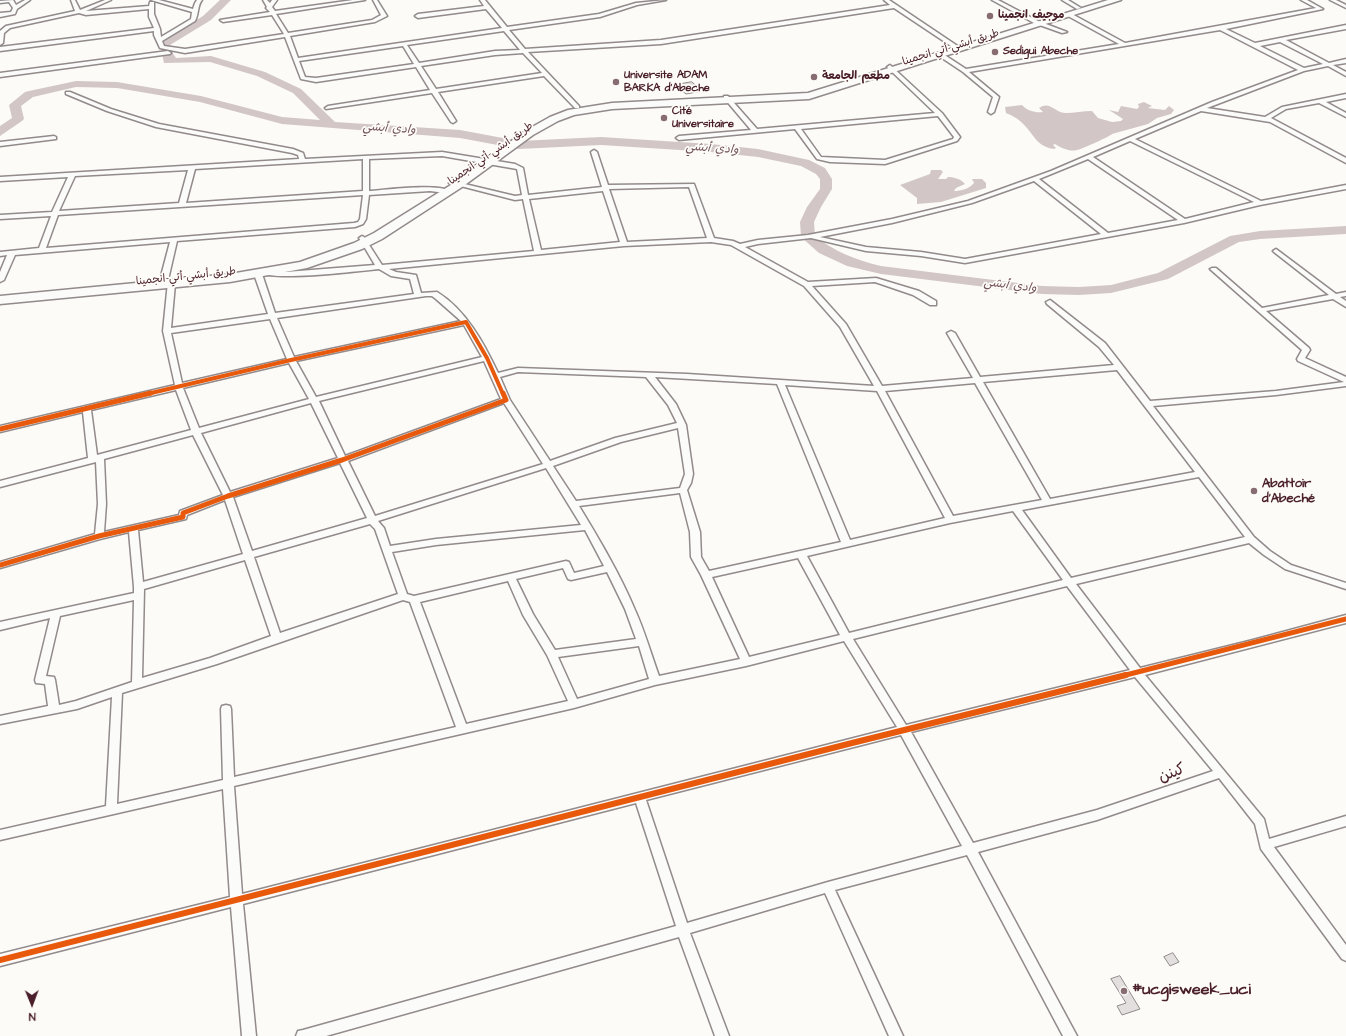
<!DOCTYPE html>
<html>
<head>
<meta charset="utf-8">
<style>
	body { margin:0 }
	#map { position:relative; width:1346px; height:1036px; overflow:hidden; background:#fcfbf8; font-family:"Architects Daughter",sans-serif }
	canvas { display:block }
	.north { position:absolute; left:12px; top:984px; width:40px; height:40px; -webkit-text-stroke:3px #fdfcf7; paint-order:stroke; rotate:179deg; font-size:11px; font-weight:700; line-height:16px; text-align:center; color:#4a1f2b }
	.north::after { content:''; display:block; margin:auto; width:14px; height:18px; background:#4a1f2b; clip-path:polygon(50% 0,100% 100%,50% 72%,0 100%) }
</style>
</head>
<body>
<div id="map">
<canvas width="1346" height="1036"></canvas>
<div class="north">N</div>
</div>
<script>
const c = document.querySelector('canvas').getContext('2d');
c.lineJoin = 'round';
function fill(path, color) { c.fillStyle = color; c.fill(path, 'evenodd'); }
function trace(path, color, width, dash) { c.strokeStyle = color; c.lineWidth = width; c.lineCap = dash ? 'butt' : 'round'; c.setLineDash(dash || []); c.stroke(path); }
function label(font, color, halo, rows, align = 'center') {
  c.font = font + ' "Architects Daughter","Playpen Sans Arabic",sans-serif'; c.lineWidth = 3.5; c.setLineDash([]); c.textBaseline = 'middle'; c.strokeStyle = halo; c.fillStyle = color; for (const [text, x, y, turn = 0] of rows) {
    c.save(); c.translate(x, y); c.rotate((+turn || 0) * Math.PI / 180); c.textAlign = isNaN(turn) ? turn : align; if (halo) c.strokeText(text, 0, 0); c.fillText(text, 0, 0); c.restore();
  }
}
const water = new Path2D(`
	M1144,102L1152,106L1148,108L1165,110L1169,106L1174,110L1171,114L1157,118L1148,124L1112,134C1109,137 1082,149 1077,150C1070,152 1061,148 1055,144L1053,145L1056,148L1054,149C1037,146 1036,138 1026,127C1020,120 1014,116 1006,113L1005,107L1022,105C1027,111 1036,113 1043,112L1039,108C1050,100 1055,113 1066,113C1074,113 1083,111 1092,111L1098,118L1112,122L1121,121L1123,119L1109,110L1118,112L1121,106L1137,109L1139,107L1138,104Z
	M931,170H941L943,172L938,179H946L948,177C954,177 961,179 965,184L956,188L954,191C961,191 969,189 974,183L972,179H982L986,183V188L941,202L917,204V198L900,185L930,174Z`);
const river = new Path2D(`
	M220,0H231L211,20L170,45L172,52L176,58L211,56L265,72L301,89L335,122L460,130L519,141L601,137L711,144L758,149L809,160L825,168L832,179V189L821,207L814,222L815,236C835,252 856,260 881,266L1042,286L1079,287L1111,285L1158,273L1230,236L1260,231L1346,226V234L1260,239L1239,242L1168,279L1111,293L1079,295L1042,294L881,274L847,266L819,253L801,237L800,222L807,207L820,189V179L816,174L801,166L758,157L711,152L601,145L519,149L460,138L282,124L200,102L117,88L76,87L33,97L21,106L24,119L22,121L0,136V126L12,118L9,105L25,92L29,91L76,81L117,82L201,96L282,117L320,120L293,93L257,76L210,62L164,63L160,44L161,42L203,16Z`);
const building = new Path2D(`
	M692,82L702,91L686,94L675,85Z
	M1173,953L1179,962L1170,966L1164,957Z
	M1120,976L1140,1009L1122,1015L1117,1006L1126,1003L1111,979Z`);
const minor = new Path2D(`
	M13,0L16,5L25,0H30L17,9L15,14L0,17V13L11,12L13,8L9,2L0,3V1Z
	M71,0H75L80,10L105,0H111L86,11L149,6L150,2H154V14L160,29L161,37L191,19L192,12L151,0H159L193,9L195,3L197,0H202C197,6 199,14 195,21L162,41L164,46L185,49L284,34L272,15L223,22L220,20L270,12L266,8L267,7L263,0H267L270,3L272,0H277L272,7L275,11L353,0H365L276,14L288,33L372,20L381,15L373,0H377L387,16L375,22L290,36L298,58L502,28L486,9L418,18L415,16L418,14L484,6L480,0H485L507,27L599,14L636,3L666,0L637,5L600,17L509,30L525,49L661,40L890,5L884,0H889L959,47L954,48L894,8L661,44L528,52L579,106V108H575L544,76L438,92L456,121L453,123L451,122L432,93L326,109L325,108L328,106L430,90L416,67L316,82L301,79L285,37L185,53L160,48L154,35V31L0,51V47L154,28L149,17V9L86,15L79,13L10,28L4,33L3,43L0,45V31L6,26L75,11ZM504,31L520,50L495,51L419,63L407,45ZM403,46L414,64L316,78L305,77L299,61ZM523,53L542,73L436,89L421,66L495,55Z
	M992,0H998L1038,21L1067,32L1062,33L1034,23Z
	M1062,0H1068L1081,8L1077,9Z
	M1301,0H1307L1323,9L1226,29L1255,43L1346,25V29L1286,40L1329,63L1346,59V63L1333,65L1346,72V76L1328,66L1304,71L1207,108L1265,117L1282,107L1346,94V98L1326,102L1346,113V117L1319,103L1286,109L1271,118L1346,158V163L1270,122L1201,111L1135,139L1261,201L1346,185V189L1260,205L1184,223L965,263L921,256L866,251L811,238L758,244L745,247L808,282L876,278L919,291L936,301V305H930L913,295L875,282L812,286L846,324L882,386L973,378L947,333L951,331L955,333L980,377L1114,365L1099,347L1047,304L1046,302L1050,300L1105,343L1150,401L1276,391L1344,382L1298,361L1297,359L1302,350L1210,269L1212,268H1216L1262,308L1329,295L1274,252L1273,251L1276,249L1336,294L1346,292V296L1340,297L1346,301V307L1333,299L1266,311L1309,348L1310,350L1305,358L1346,377V386L1276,395L1153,406L1254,537L1270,551L1291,565L1346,583V589L1285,569L1264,555L1249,543L1076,584L1140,668L1253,640L1346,615V623L1145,675L1264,819L1269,839L1346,816V826L1274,847L1346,945V961L1342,959L1261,849L1255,824L1219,778L1097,820L978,852L1077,1036H1063L967,855L835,890L903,1036H889L825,893L690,933L729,1036H715L679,937L326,1036H296L298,1031L303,1030L676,926L636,803L243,904L256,1036H242L231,907L0,966V954L230,897L223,789L0,840V830L106,806L112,697L77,709L0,724V716L48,706L45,684L36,683L35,680L50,618L0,630V622L134,593V587L129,532L100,539L0,568V562L95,534L98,504L96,462L0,487V481L88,458L83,412L0,432V426L175,385L163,331L168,282H174L175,284L171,328L268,314L254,274L258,272L262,274L275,313L414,294L410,279L391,276L379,269C361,271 274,281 263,273L267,271L286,272L375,265L359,238L362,236L364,237L382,265L534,251L523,199L515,200L449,183L452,181L515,196L522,195L517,169L442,156L369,159V191C385,190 438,183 449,191L446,193L430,191L369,195L366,219L363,224L355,227L177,241L168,280L164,282L160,280L170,242L15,255L4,280L0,282V272L7,255L0,256V252L39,248L51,216L0,219V215L52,212L68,177L0,181V177L299,159L298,155L292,153L156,127L107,111L66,94V92H70L111,109L159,124L293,149L303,153L305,159L442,152L515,164L523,168L528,195L602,187L591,152L594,150L597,152L608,185L694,184L714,238L733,241L740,244L758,240L808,235L892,219L968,201L1051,171L1212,102L1298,70L1220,30L969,72L999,97L994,112L991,114L988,112L993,97L963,72L939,56V54H943L966,69L1119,44L1068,16V14L1070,13L1125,43L1316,8ZM1280,42L1323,64L1304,68L1260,46ZM1130,141L1254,202L1185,219L1093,157ZM363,159V191L186,203L195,169ZM1088,159L1178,220L1108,233L1039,179ZM188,170L179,203L59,211L75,176ZM1034,181L1101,234L965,259L921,252L866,247L820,237L892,223L972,203ZM689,187L707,238L627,242L609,189ZM603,191L620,242L541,250L529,199ZM363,195L360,219L358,222L354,223L46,248L58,215ZM711,242L731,245L804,286L840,327L874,386L687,374L518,368L498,373C484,343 466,310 437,292L421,293L416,275L396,272L389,269L624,246ZM426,296H432L436,299L461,321L294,357L277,318ZM270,319L287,359L182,383L171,333ZM464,325L482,357L316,397L296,361ZM484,361L501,399L345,456L319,401ZM289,363L309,399L199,428L183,388ZM1117,370L1195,472L1050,499L983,382ZM518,372L646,377L668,405L677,423L615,438L550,461L510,400L500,377ZM655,377L777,384L841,542L709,571L701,557L700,532L687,490L691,483L693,474L686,425L676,404ZM975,383L1042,500L953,516L885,391ZM785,385L877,391L945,518L850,540ZM176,390L191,430L97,455L91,410ZM311,403L338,458L230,492L201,433ZM504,403L543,464L375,516L348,461ZM678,428L685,474L680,488L576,501L553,466L621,442ZM193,435L223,495L180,511L179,515L104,532L106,504L104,459ZM340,463L367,518L252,551L233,497ZM546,468L581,525L436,539L390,546L384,528L378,521ZM1199,477L1245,537L1071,578L1022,510ZM680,493L690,532L691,557L701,575L740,659L659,676C651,654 645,632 635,610C620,574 599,539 579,506ZM225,500L243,554L143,582L138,530L186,519L187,515ZM1013,511L1063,580L849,633L807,556L950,523ZM370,524L375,529L398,594L280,633L254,557ZM585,530L604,566L574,573L569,562L566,561L414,596L407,594L392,552L436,545ZM798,558L840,635L749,657L712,577ZM245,560L271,636L210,658L142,678L144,589ZM563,568L568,579L571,580L607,572L625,609L636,639L555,650L533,614L516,579ZM508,581L523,615L547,655L568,701L466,724L420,602ZM1067,586L1130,670L906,725L853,639ZM134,600L132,682L76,701L59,705L55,680L54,677L46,676L60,616ZM403,600L410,602L456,727L234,777L231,709L230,706L226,705L222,706L221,709L223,780L117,804L122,693L217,664ZM844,641L897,727L242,894L234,786L574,708L655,685L746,666ZM639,646L649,679L577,699L558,657ZM1135,677L1213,771L1097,810L973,843L911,732ZM901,735L962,846L828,882L687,923L646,800Z
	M1330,0H1336L1346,5V8Z
	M168,51L171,53L170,54L0,77V73Z
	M890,65L942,113L960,137L957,141L885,164L830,162L817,159L795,129L679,140L676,138L679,136L751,130L724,98V96H728L757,129L935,113L888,68L887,67ZM938,116L954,137L953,139L885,160L821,157L801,129Z
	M54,136L56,137V139L0,146V142Z`);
const trunk = new Path2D(`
	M1108,0H1121L809,99L612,109L574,115L558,121L533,135L462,187L382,239L362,249L307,268L230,282L0,304V296L230,274L300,262L354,243L374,233L454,183L525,131L550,117L568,110L612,103L808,93Z`);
const cyclewayFar2 = new Path2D(`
	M147,394L291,360L466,322L487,358L503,394`);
const cyclewayFar1 = new Path2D(`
	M0,429L151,393
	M0,565L99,536L183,517V513L228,496L342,460L506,400L503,393
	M1122,676L1346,619`);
const cycleway = new Path2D(`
	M0,960L852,743L1126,675`);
const markers = [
	[990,16,4,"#886c73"],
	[995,52,4,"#886c73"],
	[814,77,4,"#886c73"],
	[616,82,4,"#886c73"],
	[664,118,4,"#886c73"],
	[1254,491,4,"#886c73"],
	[1124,991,4,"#886c73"]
];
const farPoinames = [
	["موجيف انجمينا",998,16],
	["Sedigui Abeche",1003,52],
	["Universite ADAM",624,76],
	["BARKA d'Abeche",624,89],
	["مطعم الجامعة",822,77],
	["Cité",672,112],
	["Universitaire",672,125]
];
const farStreetnames = [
	["طريق أبشي-أتي-انجمينا",951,48,-17],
	["طريق أبشي-أتي-انجمينا",491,154,-35],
	["طريق أبشي-أتي-انجمينا",186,277,-6]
];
const farWaternames = [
	["وادي أبشي",389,129,4],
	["وادي أبشي",712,149,4],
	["وادي أبشي",1010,286,7]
];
const poiNames = [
	["Abattoir",1262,484],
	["d'Abeché",1262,499]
];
const nearStreetnames = [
	["كينن",1172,774,-20]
];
const nearPoinames = [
	["#ucgisweek_uci",1132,991]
];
fill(water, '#d2c7c6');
fill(river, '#d2c7c6');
fill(building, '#e2dfde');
trace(building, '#928a8b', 1);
trace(minor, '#928a8b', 3);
trace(trunk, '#928a8b', 3);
fill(minor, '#fbfbf9');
fill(trunk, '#fbfbf9');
trace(cyclewayFar2, '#e8590c', 4);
trace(cyclewayFar1, '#e8590c', 5);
trace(cycleway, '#e8590c', 6);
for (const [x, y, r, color] of markers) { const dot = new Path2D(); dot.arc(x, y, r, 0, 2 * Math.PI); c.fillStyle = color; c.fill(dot); trace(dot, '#fdfcf7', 1.5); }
label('bold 11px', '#4a1f2b', '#fdfcf7', farPoinames, 'left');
label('11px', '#4a1f2b', '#fdfcf7', farStreetnames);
label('italic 12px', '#73525a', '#fdfcf7', farWaternames);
label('bold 13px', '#4a1f2b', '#fdfcf7', poiNames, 'left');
label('16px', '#4a1f2b', '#fdfcf7', nearStreetnames);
label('bold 16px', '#4a1f2b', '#fdfcf7', nearPoinames, 'left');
</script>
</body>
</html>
